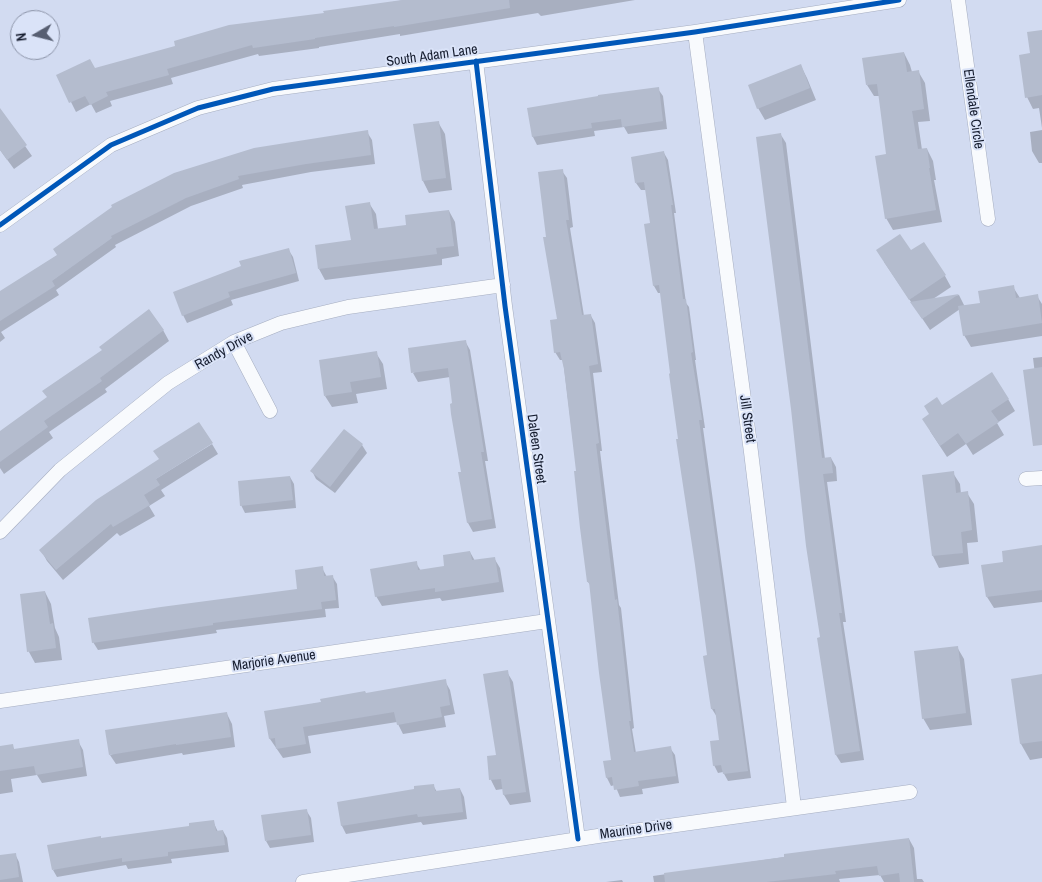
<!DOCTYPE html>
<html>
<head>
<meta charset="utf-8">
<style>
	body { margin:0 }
	#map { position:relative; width:1042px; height:882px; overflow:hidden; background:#d2dbf1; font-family:"Archivo Narrow",sans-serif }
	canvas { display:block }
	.north { position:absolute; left:10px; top:10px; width:50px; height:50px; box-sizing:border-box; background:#dae3f8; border:1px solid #8b93a7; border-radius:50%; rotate:262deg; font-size:14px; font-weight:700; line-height:20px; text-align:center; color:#151c2e }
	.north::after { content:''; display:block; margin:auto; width:18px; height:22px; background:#575f72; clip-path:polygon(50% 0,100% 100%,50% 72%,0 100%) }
</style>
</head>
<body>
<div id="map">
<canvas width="1042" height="882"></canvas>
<div class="north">N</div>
</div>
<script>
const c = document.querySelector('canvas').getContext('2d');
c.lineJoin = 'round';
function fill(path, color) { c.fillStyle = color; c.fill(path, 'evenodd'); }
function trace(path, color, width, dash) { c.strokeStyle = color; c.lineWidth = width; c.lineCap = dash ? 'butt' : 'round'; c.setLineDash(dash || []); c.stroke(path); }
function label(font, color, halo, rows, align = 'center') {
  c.font = font + ' "Archivo Narrow",sans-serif'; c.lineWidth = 4; c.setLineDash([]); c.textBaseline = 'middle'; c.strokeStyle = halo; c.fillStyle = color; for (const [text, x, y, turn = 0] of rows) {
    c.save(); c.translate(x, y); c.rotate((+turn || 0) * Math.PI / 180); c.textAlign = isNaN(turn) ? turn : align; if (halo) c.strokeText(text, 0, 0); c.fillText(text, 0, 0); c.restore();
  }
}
const shadow = new Path2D(`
	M404,0H635L541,16L538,13L400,36V34L319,47V48L259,56L258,54L171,78L173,84L110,101L112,106L96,113L91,104L76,112L58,76L95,69L325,14Z
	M1042,31V128L1039,108L1033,109L1027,97L1031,54Z
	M904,53L910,65L912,72L918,71L925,83L930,121L918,122L922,150L927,149L933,161L936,180H934L942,222L893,230L886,218L888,155L880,96H874L867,85Z
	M801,66L807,78L816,100L765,120L758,108Z
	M658,89L663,96L667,129L628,134L624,127L594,131L595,136L537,145L533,137L529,109Z
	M0,110L32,156L14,169L0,150Z
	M438,122L445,134L452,190L429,193L423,181L415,125Z
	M1042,130V163H1039L1032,151L1030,132Z
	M367,132L372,140L375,164L311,172L242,185L243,188L191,206L115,245L116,247L56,290L59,295L1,332L5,338L0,342V292L58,255L114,207Z
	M781,135L786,143L825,459L831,458L836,467L837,481L827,482L846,622H843L864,760L841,763L836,755L822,638Z
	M664,153L668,160L676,213H674L686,303L689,307L696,360H695L705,428H703L751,778L728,781L723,772L718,773L714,765L721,741L717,717L712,709L708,656L661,293H658L654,286L652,224L646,190H641L636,183Z
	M562,171L567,178L573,227L570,228L584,316H591L595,323L602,372L593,373L602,451H600L619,605L621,608L634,728L632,729L636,753L670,748L675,755L679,783L642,789L643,794L620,797L615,785L611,786L607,778L604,762L613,761L591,586L588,582L577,472L563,360H560L555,352L558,320L547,238Z
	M369,203L376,214L378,229L408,226L449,211L455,222L459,256L442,259V265L325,280L319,269L352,241Z
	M288,249L293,257L299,281L231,300L233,305L187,323L183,315Z
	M911,252L945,276L951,287L933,299L959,295L965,307L982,304L1013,287L1020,298L1037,296L1042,304V336L971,347L964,335L960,309L930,330L884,262Z
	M163,330L169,341L105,389L107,392L49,432L53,438L4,474L0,468V432Z
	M465,341L470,350L488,461H485L496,528L473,532L468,523L450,377L418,382L413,373Z
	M376,353L383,364L387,389L356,394L358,403L332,407L325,396Z
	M1042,357V432L1033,358Z
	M1008,399L1015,411L997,423L1004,435L973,455L966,444L947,457L930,431L942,407Z
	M344,431L362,445L367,453L335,493L316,479L312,471Z
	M212,444L218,454L161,490L165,496L149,506L155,516L120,536L117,533L63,580L47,561L41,550Z
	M953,473L960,484L961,494L967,493L974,504L978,542L967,543L969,564L939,568L933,556L924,476Z
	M290,477L294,484L296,508L245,513L241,505Z
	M1042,549V602L994,608L987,597L1005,563Z
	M470,552L475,561L494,558L500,568L504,592L442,601L440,598L382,606L376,596L416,563L421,571L446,567Z
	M322,568L327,577L332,576L337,584L339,608L325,609L326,617L216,630L217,633L98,650L93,642L298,590Z
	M45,592L51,604L55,628L59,637L62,660L35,663L29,652L21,595Z
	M957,647L964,659L972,725L930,730L923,718Z
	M507,672L513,682L531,802L510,805L504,795L503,789L496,790L491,780L488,758L497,756Z
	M1042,675V758L1030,760L1021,744L1012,680Z
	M445,681L450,690L455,714L444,716L446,727L403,734L397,722L308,736L311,753L283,758L270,739L266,712Z
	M227,714L232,724L235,747L183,755L182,753L116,764L110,755Z
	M78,741L83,750L87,776L42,783L37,775L11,779L13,792L0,794V748L12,746L15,750Z
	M433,785L437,792L460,789L464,797L467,819L423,825L421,822L346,834L342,826L338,803L416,790Z
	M306,810L311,818L314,842L270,848L266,841Z
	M213,821L218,832L223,831L227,838L229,852L171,859L172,863L128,869L126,865L57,877L53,870L101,839L190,827Z
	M909,839L914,848L917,879H922L924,882H884L880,875L839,879L840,882H654L653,876Z
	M15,854L19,862L23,882H0V857Z
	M622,880L623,882H606Z`);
const building = new Path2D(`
	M402,0H509L510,8L394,27V26L315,38V39L253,48L252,45L167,69L169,75L106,92L108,96L90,105L85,96L69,103L56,75L90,59L95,68L175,46L174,41L229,25L324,13L323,11Z
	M1042,30V95L1025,98L1019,55L1030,53L1027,32Z
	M904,52L907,72L919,70L924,109L912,111L918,149L927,148L930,168H929L936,210L885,219L875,156L886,154L877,84L866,85L862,58Z
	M801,64L810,88L757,109L748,85Z
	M659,87L663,121L622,127L621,119L591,123L592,128L532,137L527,108L598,96V95Z
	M0,108L27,145L7,160L0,150Z
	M439,121L446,178L422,181L413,124Z
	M368,130L371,155L306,164L238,176L239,179L186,198L111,236L112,238L52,281L55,286L0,321V291L57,255L53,249L112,207L111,205L174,173L254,148Z
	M781,133L822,458L831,457L833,473L823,474L842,613H839L860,751L835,755L817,638L820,637L806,546L791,409L756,137Z
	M664,151L673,205H671L683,299H686L693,352L691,353L702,420H699L748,771L723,774L721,765L713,766L710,741L719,740L715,709H711L703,656L707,655L695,565L676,439H678L669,374L670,373L659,285L653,286L644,224L650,223L644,182L635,183L631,157Z
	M563,169L569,220H566L582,315L591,314L598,364L589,366L599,443L596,444L615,600L617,599L631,721H629L634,752L671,746L676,776L638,781L639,786L614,790L612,777L606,778L603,761L611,760L599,673L589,582H587L580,528L574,471H576L564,369L560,352L554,353L550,320L557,319L543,237H546L538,172Z
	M370,202L374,229L406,225L405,215L449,210L454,246L436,248L437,254L318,269L315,245L351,240L345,206Z
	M900,234L911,250L924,242L946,275L909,300L876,250Z
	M289,248L296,273L228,292L230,297L182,316L173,292L241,266L239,261Z
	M1014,285L1016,298L1038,294L1042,323L963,336L958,306L980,303L978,291Z
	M959,294L922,319L910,302Z
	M149,309L164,330L100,378L102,381L44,421L48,427L0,462V431L47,397L42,391L102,350L99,347Z
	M466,340L484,452H481L492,519L467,523L458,472H461L451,414L450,404L452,403L448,368L411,373L408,348Z
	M377,351L381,377L350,382L352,392L324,396L319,360Z
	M1042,367V445L1033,446L1023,370Z
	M992,372L1009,399L991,411L999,422L966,444L958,433L940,446L922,419L929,414L924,406L937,397L942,405Z
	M199,422L213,443L156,479L160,485L144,495L150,505L113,527L111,524L56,570L39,550L96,500L159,459L153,451Z
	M344,429L363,444L330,487L310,471Z
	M954,471L956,493L968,491L972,530L961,532L963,553L932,556L922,475Z
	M290,476L293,500L240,506L238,481Z
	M1042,545V590L986,597L981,565L1003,562L1002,551Z
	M470,551L472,560L495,557L499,582L435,592V588L375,597L370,569L417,561L418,570L444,566L443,555Z
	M323,566L324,576L333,575L336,600L321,602L322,609L213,623V625L92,643L88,618L161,607L297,589L295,570Z
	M45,591L50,624L53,623L56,648L27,652L20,594Z
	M958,646L966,713L922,719L914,651Z
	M508,670L526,792L503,795L501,779L489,780L487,756L496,755L483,674Z
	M1042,674V741L1020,744L1011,679Z
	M446,679L450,705L440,707L442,717L397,725L394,712L303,727L306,744L276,749L275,738L269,739L264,711L321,702L320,699L365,691L366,693Z
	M227,712L231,737L176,745V744L109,755L105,730Z
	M79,739L83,767L36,775L34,766L0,771V746L13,744L14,749Z
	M434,784L435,791L460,788L463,812L418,817L417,814L341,826L337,802L414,789V786Z
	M307,809L311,835L265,841L261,815Z
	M214,820L216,831L223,830L225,845L168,852V856L122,862V858L52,870L47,845L101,836V838L189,826V823Z
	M909,838L914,882H900L899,873L879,876L877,866L835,871L836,874L766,882H665L664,873L784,857V854Z
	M16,853L19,877L0,880V855Z`);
const minor = new Path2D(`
	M958,0L988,219
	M695,32L751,452L794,807
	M476,61L505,306L578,839
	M0,225L111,145L198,108L273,89L695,32L899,0
	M234,342L270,411
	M1026,479L1042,478
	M0,532L60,470L168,383L234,342L281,323L348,307L503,285
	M0,701L547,621
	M303,882L598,836L910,792`);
const cycleway = new Path2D(`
	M476,61L505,306L578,839
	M0,225L111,145L198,108L273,89L695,32L899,0`);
const streetNames = [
	["South Adam Lane",432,56,-8],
	["Ellendale Circle",973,109,82],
	["Randy Drive",224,351,-29],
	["Jill Street",747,419,82],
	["Daleen Street",536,449,82],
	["Marjorie Avenue",274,661,-8],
	["Maurine Drive",636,830,-8]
];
fill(shadow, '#0003');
fill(building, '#b4bcce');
trace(minor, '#a5adc0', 15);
trace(minor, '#f8fafd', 14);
trace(cycleway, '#0057b8', 5);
label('14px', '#151c2e', '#dae3f8', streetNames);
</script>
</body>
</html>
